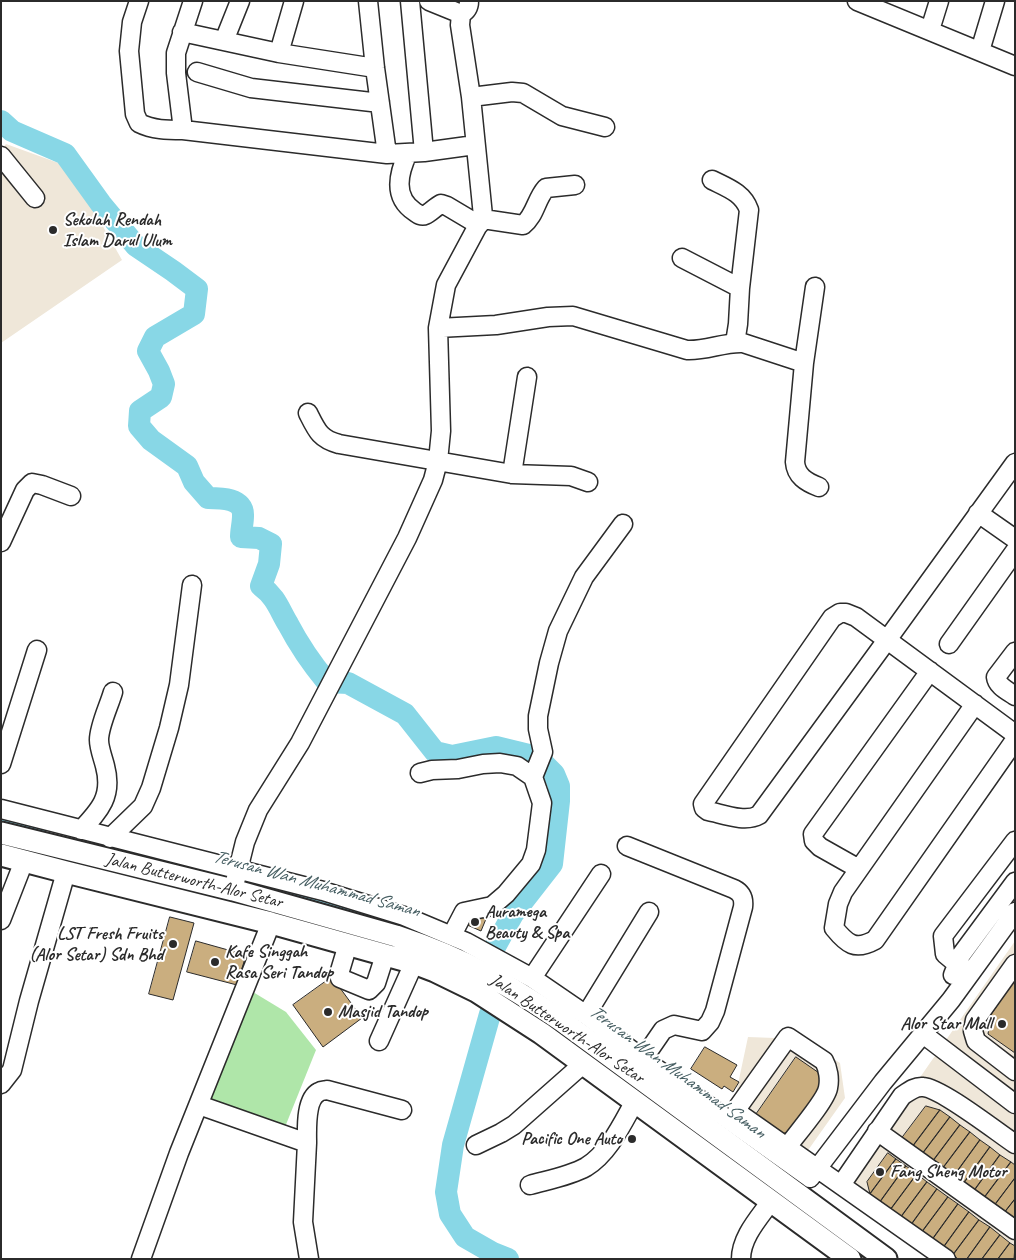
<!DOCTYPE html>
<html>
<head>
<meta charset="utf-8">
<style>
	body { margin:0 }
	#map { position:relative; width:1016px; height:1260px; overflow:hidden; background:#fff; font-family:Caveat,sans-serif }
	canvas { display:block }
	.frame { position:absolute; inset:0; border:2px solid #2b2b2b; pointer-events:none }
</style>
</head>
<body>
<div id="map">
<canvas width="1016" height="1260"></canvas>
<div class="frame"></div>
</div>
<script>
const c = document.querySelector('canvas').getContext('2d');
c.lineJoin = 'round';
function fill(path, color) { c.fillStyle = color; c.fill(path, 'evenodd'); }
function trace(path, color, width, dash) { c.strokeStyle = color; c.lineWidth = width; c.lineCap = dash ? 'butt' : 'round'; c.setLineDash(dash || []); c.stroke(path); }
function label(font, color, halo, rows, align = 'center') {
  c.font = font + ' Caveat,sans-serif'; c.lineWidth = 4; c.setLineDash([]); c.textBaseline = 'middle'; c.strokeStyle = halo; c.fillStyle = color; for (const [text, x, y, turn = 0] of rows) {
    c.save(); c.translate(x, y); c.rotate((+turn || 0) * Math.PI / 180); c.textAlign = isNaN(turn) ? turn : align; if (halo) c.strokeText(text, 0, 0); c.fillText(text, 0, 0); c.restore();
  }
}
const built = new Path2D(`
	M6,144L64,165L88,200L122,260L1,343V150Z
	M1015,941V1259H930L838,1195Z
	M748,1037L802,1039L840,1063L845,1098L799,1163L731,1117Z`);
const green = new Path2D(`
	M248,989L286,1012L316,1050L285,1127L203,1100Z`);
const canal = new Path2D(`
	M1,822L40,832
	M268,889L392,920`);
const river = new Path2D(`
	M1,121L12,131L65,154L101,204L136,246L173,271L197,289L194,314L155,337L148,351L159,371L164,384L161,397L140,411L139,426L151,440L187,466L194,482L208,498C221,498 244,498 243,516C243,523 241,530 241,537L259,538L271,544L269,564L261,586C276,597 279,609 288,624C299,645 312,664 327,682L348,683L405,714L435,752L452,756L496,747L537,757L554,774L559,786V801L552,864L513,914L496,945
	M490,1014L453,1145L446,1192L450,1214L465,1237L493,1253L508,1259`);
const building = new Path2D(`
	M469,913L486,919L481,931L465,924Z
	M170,917L194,923L173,1000L149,994Z
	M196,941L246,955L237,985L187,972Z
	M332,977L362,1018L323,1047L293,1005Z
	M1015,979V1053L988,1034L991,1015Z
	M705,1047L737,1065L730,1077L739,1082L733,1092L724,1086L722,1089L691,1069Z
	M796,1057L822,1075L823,1087L792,1131L781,1134L755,1116Z
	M926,1106L940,1110L910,1150L899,1142Z
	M940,1110L950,1117L920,1157L910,1150Z
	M950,1117L960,1125L930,1165L920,1157Z
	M960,1125L970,1132L940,1172L930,1165Z
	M970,1132L980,1140L951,1180L940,1172Z
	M980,1140L990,1147L961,1187L951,1180Z
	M990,1147L1000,1155L971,1195L961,1187Z
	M888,1153L896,1159L870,1194L867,1182Z
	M1000,1155L1011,1162L981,1202L971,1195Z
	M896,1159L906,1166L880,1202L870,1194Z
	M1011,1162L1015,1165V1178L991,1210L981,1202Z
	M906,1166L917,1174L891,1209L880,1202Z
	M917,1174L927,1182L901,1217L891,1209Z
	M1015,1178V1199L1001,1217L991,1210Z
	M927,1182L937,1189L911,1225L901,1217Z
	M937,1189L948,1197L922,1232L911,1225Z
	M948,1197L958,1204L932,1240L922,1232Z
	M1015,1199V1220L1001,1217Z
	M958,1204L969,1212L943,1248L932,1240Z
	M969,1212L979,1220L953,1255L943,1248Z
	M979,1220L990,1227L967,1259H958L953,1255Z
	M990,1227L1000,1235L982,1259H967Z
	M1000,1235L1010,1243L998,1259H982Z
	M1010,1243L1015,1246L1014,1259H998Z`);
const minor = new Path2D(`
	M139,1L132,22L129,51L135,114L139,123C153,130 167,130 183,130L387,154L424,152L475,145
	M368,1L375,68L387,154
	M410,1L424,152
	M429,1L461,14
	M857,1L1015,66
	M930,30L939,1
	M182,32L279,53L375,68
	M224,41L240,1
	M980,51L995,1
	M279,53L294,1
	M197,72L251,88L380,103
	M471,97L512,92L523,93L562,116L605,127
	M183,130L176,73V53L193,1
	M408,153C399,172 392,197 415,212C418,214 421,217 425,215C430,213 435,207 441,204L447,206L479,225
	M1,156L35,198
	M712,180C728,188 743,193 749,210L740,288L738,324L735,343
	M483,219L523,225C535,216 536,199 546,188L575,185
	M682,258L740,288
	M815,287L804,363L795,462C796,476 806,482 819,487
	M438,328L496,325L548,317L573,316L687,350C706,351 724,342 743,343L804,363
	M308,413C317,431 320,439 339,444L512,474L571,476L588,482
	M1015,463L887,640L759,815C745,823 723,814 708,811L704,808L703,804L832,618L840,613H846L856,617L1015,734
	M512,474L527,377
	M978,513L1015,539
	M1,542L25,490L32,483L42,485L71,496
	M949,644L1015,551
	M1015,652L996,677C997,686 1008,691 1015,696
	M975,704L843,892L838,904L834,928C847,944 855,951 875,940L1015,740
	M1,764L37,650
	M420,773L432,770L458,769L483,764L500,763L517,766L533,777L542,803L536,850L531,864L506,894L492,906L464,912L452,935
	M533,777L543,752L538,729V716L549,663L558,631L584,577L623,524
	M1,809L323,891L404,916L466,942L532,978L586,1015L643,1059L810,1178
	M81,830C100,810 113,796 105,766C103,758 99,748 99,740C99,726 109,706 113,692
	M110,838L143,806L151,788L169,728L179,685L192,585
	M627,846L734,889C742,893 744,899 743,907L715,1011L710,1022L702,1031L674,1025L663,1030L643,1059
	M859,869L820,847L814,841L813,834L930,671
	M233,890L245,842L258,810L300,743L407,538L433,480L438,461L441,431L438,328L446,285L483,216L471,97L460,25L461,14C467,11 469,8 469,1
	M1,920L24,861
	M348,944L339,974L340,978L369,990L376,983L385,955
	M957,964L945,954L943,936L1015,841
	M1015,964L975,1020L973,1031L976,1041L1015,1071
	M953,975L961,955L1015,882
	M532,978L601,874
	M586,1015L649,912
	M923,1034L1015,1104
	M379,1041L414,963
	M1,1084L12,1070L29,1001L66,872
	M199,1105L307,1143L303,1222L309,1259
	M877,1131L1015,1230
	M307,1143C307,1130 305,1099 319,1092C322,1090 325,1091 327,1090L402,1110
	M476,1145L501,1133L514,1125L583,1064
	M787,1147C796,1135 826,1100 828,1088C830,1079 828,1068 824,1061L788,1037L738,1107L737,1112L946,1259
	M810,1178L883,1082L951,1000L1015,912
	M530,1185C548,1180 570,1176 586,1167C609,1153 622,1124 635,1101
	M841,1185L902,1096C908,1092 915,1086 923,1087C941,1088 997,1132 1015,1144
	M141,1259L179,1153L271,923
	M741,1259C741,1237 759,1218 771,1201`);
const major = new Path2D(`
	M1,833L233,890L396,936C426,946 456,958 484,973C511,987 537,1004 562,1021L886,1259
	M1,855L66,872L271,923L414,963L435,971L476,991L541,1033L850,1259`);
const markers = [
	[53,230,5,"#2b2b2b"],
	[475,922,5,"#2b2b2b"],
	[173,944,5,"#2b2b2b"],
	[215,962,5,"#2b2b2b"],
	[328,1012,5,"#2b2b2b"],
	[1002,1024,5,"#2b2b2b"],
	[632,1139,5,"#2b2b2b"],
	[880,1172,5,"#2b2b2b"]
];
const poiNames = [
	["Sekolah Rendah",63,220],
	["Islam Darul Ulum",63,241],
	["Auramega",485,912],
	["Beauty & Spa",485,933],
	["LST Fresh Fruits",163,934,"right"],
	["(Alor Setar) Sdn Bhd",163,955,"right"],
	["Kafe Singgah",225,952],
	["Rasa Seri Tandop",225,973],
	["Masjid Tandop",338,1012],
	["Alor Star Mall",992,1024,"right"],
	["Pacific One Auto",622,1139,"right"],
	["Fang Sheng Motor",890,1172]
];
const streetNames = [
	["Jalan Butterworth-Alor Setar",194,881,14],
	["Jalan Butterworth-Alor Setar",567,1029,34]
];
const waterNames = [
	["Terusan Wan Muhammad Saman",316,884,15],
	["Terusan Wan Muhammad Saman",677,1072,36]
];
fill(built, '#efe7d9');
fill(green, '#afe6a9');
trace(canal, '#88d7e6', 12);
trace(river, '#88d7e6', 22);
fill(building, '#caae7f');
trace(building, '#2b2b2b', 1);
trace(minor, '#2b2b2b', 21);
trace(major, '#2b2b2b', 25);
trace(minor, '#fff', 18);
trace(major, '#fff', 21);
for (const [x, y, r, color] of markers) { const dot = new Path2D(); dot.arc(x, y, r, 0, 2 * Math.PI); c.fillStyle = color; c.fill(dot); trace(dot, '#fff', 2); }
label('bold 18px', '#2b2b2b', '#fff', poiNames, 'left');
label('18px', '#2b2b2b', '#fff', streetNames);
label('italic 19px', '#475f63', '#fff', waterNames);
</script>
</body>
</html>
